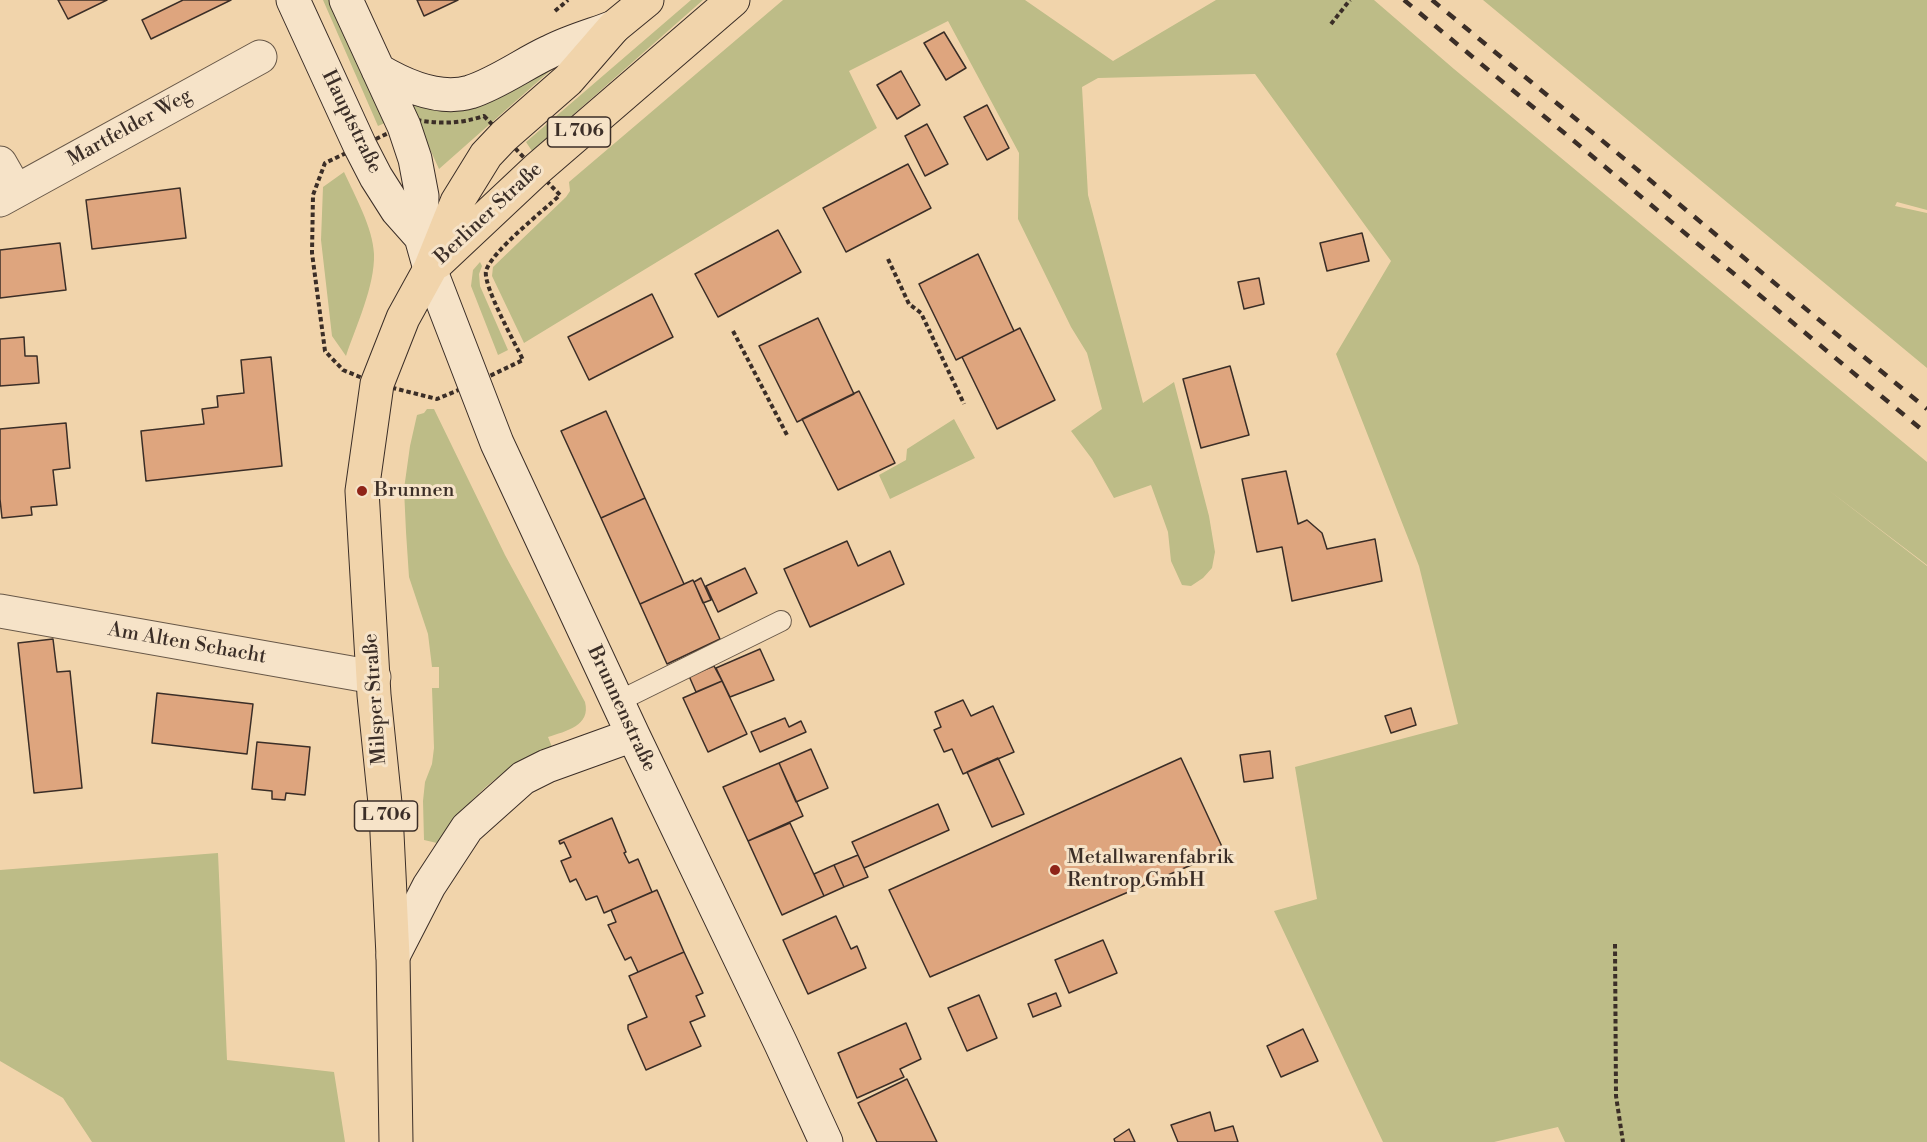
<!DOCTYPE html>
<html>
<head>
<meta charset="utf-8">
<style>
	body { margin:0 }
	canvas { display:block; background:#f1d4ab }
</style>
</head>
<body>
<canvas width="1927" height="1142"></canvas>
<script>
const c = document.querySelector('canvas').getContext('2d');
c.lineJoin = 'round';
function fill(path, color) { c.fillStyle = color; c.fill(path, 'evenodd'); }
function trace(path, color, width, dash) { c.strokeStyle = color; c.lineWidth = width; c.lineCap = dash ? 'butt' : 'round'; c.setLineDash(dash || []); c.stroke(path); }
function label(font, color, halo, rows, align = 'center') {
  c.font = font + ' "Libre Bodoni",serif'; c.lineWidth = 6; c.setLineDash([]); c.textBaseline = 'middle'; c.strokeStyle = halo; c.fillStyle = color; for (const [text, x, y, turn = 0] of rows) {
    c.save(); c.translate(x, y); c.rotate((+turn || 0) * Math.PI / 180); c.textAlign = isNaN(turn) ? turn : align; if (halo) c.strokeText(text, 0, 0); c.fillText(text, 0, 0); c.restore();
  }
}
const green = new Path2D(`
	M323,0H333L387,122L378,126Z
	M691,0H703L532,151L526,142Z
	M783,0H1025L1113,61L1216,0H1374L1454,69L1927,462V565L1827,489L1927,566V1142H1565L1558,1127L1494,1142H1383L1274,911L1317,899L1295,767L1458,724L1419,566L1336,354L1391,261L1255,74L1098,78L1082,87L1088,195L1143,403L1174,382L1209,516L1215,552L1212,568L1203,578L1191,586L1182,585L1171,561L1168,532L1151,485L1114,498L1092,459L1071,431L1102,409L1087,353L1071,327L1018,219L1019,153L948,21L849,71L877,128L524,343L492,276L493,267L566,197L570,191L569,182Z
	M1483,0H1927V210L1897,202L1895,206L1927,213V368Z
	M560,62L439,169L410,105L440,110Z
	M344,172C355,196 373,228 374,254C375,286 356,326 346,356L332,336L321,240L323,187Z
	M480,262L482,266L479,274L480,286L508,350L498,355L471,286L473,270Z
	M427,409H434L505,555L585,702C591,726 566,731 548,737L552,747C500,767 469,799 437,843L424,840L423,801L425,782L432,764L434,748L432,688H439V667H432L428,634L409,577L406,532L404,489L410,446L417,415L424,413Z
	M954,419L975,458L890,499L879,475L906,460L907,449Z
	M218,853L227,1060L334,1072L345,1142H92L63,1098L0,1061V870Z`);
const building = new Path2D(`
	M58,0H107L68,19Z
	M183,0H231L151,39L142,20Z
	M417,0H458L424,16Z
	M944,32L966,68L946,80L924,43Z
	M901,71L920,105L897,119L877,85Z
	M987,105L1009,148L987,160L964,117Z
	M927,124L948,164L925,176L905,136Z
	M908,164L931,208L846,252L823,208Z
	M180,188L186,238L92,249L86,200Z
	M778,230L801,272L718,317L695,274Z
	M1362,233L1369,261L1327,271L1320,243Z
	M60,243L66,290L0,298V250Z
	M978,254L1014,331L956,360L919,284Z
	M1259,278L1264,304L1244,309L1238,282Z
	M652,294L673,337L589,380L568,337Z
	M818,318L854,394L797,422L759,346Z
	M1020,328L1055,400L997,429L962,357Z
	M24,337L25,356H37L39,383L0,386V339Z
	M271,357L282,466L146,481L141,431L204,424L202,409L218,407L217,396L244,393L241,360Z
	M1230,366L1249,435L1201,448L1183,379Z
	M859,391L895,463L838,490L802,419Z
	M606,411L645,498L601,518L561,431Z
	M66,423L70,468L53,470L57,505L31,507L32,515L2,518L0,499V429Z
	M1286,471L1298,524L1307,520L1322,533L1327,549L1375,539L1382,581L1292,601L1282,547L1257,552L1242,479Z
	M645,498L684,584L693,580L640,604L601,518Z
	M847,541L858,566L890,551L904,584L810,627L784,569Z
	M745,568L757,593L718,612L706,586Z
	M701,578L711,600L703,603L694,582Z
	M693,580L720,639L667,664L640,604Z
	M53,639L57,672L70,671L82,788L34,793L18,643Z
	M760,649L774,680L730,697L716,668Z
	M714,666L722,681L696,692L689,676Z
	M722,681L747,734L708,752L683,698Z
	M157,693L253,704L247,754L152,743Z
	M963,700L971,716L993,706L1014,752L963,774L952,749L944,752L934,730L941,727L935,712Z
	M1411,708L1416,725L1391,733L1385,716Z
	M785,718L789,727L801,721L806,732L760,752L751,732Z
	M257,742L310,747L305,795L286,793L285,800L272,799V791L252,789Z
	M811,749L828,788L796,802L779,763Z
	M1270,751L1273,778L1244,782L1240,755Z
	M998,758L1024,814L992,827L967,772Z
	M1181,758L1224,851L930,977L889,890Z
	M779,763L803,816L748,841L723,787Z
	M938,804L949,830L864,868L852,842Z
	M612,818L626,852L624,853L629,863L638,859L652,892L604,913L597,896L586,900L576,879L570,882L561,861L571,857L564,842L560,844L559,841Z
	M790,823L824,896L782,915L748,841Z
	M858,855L868,877L844,887L834,865Z
	M834,865L844,887L824,896L814,874Z
	M657,890L684,952L638,972L631,957L625,960L608,925L616,922L611,910Z
	M836,916L851,949L857,946L866,968L808,994L783,940Z
	M1103,940L1117,973L1069,993L1055,960Z
	M684,952L703,993L696,996L705,1016L690,1022L701,1046L646,1070L628,1029V1025L647,1017L629,976Z
	M1056,993L1061,1006L1033,1017L1028,1004Z
	M979,995L997,1038L967,1051L948,1008Z
	M906,1023L921,1059L900,1069L904,1077L857,1098L838,1053Z
	M1303,1029L1318,1061L1281,1077L1267,1046Z
	M907,1079L937,1142H877L858,1103Z
	M1210,1112L1215,1131L1233,1126L1238,1142H1178L1171,1125Z
	M1129,1129L1135,1142H1115L1114,1139Z`);
const path = new Path2D(`
	M555,11L568,0
	M1331,24L1350,0
	M484,116L560,195C544,210 491,252 486,271C483,286 515,343 523,360L473,384L437,399L377,384L343,370L325,351L312,253L313,195L325,163L416,120C441,124 459,124 484,116Z
	M888,259L909,304L921,313L964,404
	M733,331L787,435
	M1615,944L1616,1096L1623,1142`);
const service = new Path2D(`
	M617,702L781,621`);
const minor = new Path2D(`
	M0,163L16,191
	M0,200L260,57
	M0,611L374,677`);
const secondary = new Path2D(`
	M293,0L360,146L376,177L397,210L421,237
	M346,0L404,126L415,159L422,196L421,237L430,269L497,443L633,735L781,1044L826,1142
	M378,70C405,86 439,101 470,92C498,83 523,64 549,52C570,41 593,35 614,27
	M393,956L429,886L467,828L523,778L547,766L633,735`);
const primary = new Path2D(`
	M438,262L537,169L733,0
	M396,1142L393,956L386,813L374,695L362,491L377,384L403,318L430,269L457,202L486,155L504,136L568,80L614,27L647,0`);
const rail = new Path2D(`
	M1404,0L1927,434
	M1432,0L1927,409`);
const markers = [
	[362,491,6,"#8f2418"],
	[1055,870,6,"#8f2418"]
];
const shields = [
	[579,132,63],
	[386,816,63]
];
const shieldNames = [
	["L 706",579,132],
	["L 706",386,816]
];
const streetNames = [
	["Hauptstraße",351,122,64],
	["Martfelder Weg",130,128,-29],
	["Berliner Straße",489,214,-43],
	["Am Alten Schacht",187,644,10],
	["Milsper Straße",376,699,-94],
	["Brunnenstraße",621,709,65]
];
const poiNames = [
	["Brunnen",374,491],
	["Metallwarenfabrik",1067,858],
	["Rentrop GmbH",1067,881]
];
fill(green, '#bdbc87');
fill(building, '#dea57e');
trace(building, '#3b2e27', 1.5);
trace(service, '#685848', 22);
trace(minor, '#685848', 35);
trace(secondary, '#3b2e27', 35);
trace(primary, '#3b2e27', 35);
trace(path, '#3b2e27', 4, [4.5, 3]);
trace(service, '#f6e3c8', 20);
trace(minor, '#f6e3c8', 33);
trace(secondary, '#f6e3c8', 33);
trace(primary, '#f1d4ab', 33);
trace(rail, '#3b2e27', 4.5, [10, 10]);
for (const [x, y, r, color] of markers) { const dot = new Path2D(); dot.arc(x, y, r, 0, 2 * Math.PI); c.fillStyle = color; c.fill(dot); trace(dot, '#f6e3c8', 2); }
for (const [x, y, w] of shields) { const box = new Path2D(); box.roundRect(x - w / 2, y - 15, w, 30, 4.5); c.fillStyle = '#f6e3c8'; c.fill(box); trace(box, '#3b2e27', 1.5); }
label('bold 18px', '#3b2e27', null, shieldNames);
label('20px', '#3b2e27', '#f6e3c8', streetNames);
label('20px', '#3b2e27', '#f6e3c8', poiNames, 'left');
</script>
</body>
</html>
